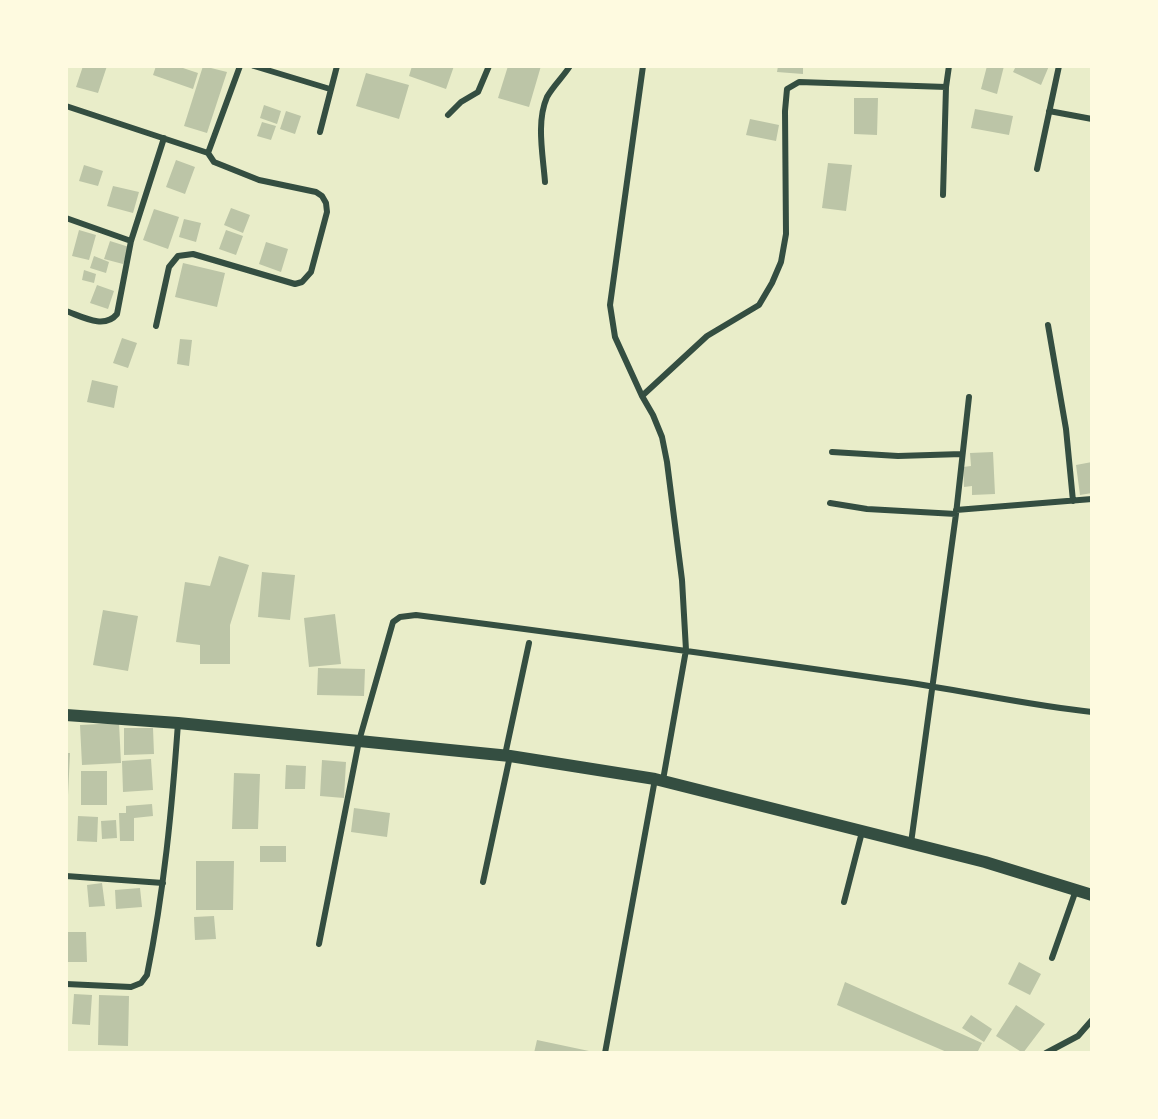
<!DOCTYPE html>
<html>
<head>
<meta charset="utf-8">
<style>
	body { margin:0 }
	#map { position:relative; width:1158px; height:1119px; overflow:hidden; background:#e9edc9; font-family:"Roboto Condensed",sans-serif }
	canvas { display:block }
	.frame { position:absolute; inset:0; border:68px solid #fefae0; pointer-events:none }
</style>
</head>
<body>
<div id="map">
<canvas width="1158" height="1119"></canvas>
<div class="frame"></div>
</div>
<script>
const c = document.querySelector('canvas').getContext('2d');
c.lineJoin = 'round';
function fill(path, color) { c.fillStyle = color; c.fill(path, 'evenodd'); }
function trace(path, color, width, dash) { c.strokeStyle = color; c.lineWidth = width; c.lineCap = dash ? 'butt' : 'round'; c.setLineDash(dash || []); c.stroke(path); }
const building = new Path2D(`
	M83,66H107L98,93L76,87Z
	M156,66H177L198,73L193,89L153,75Z
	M203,66L227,72L207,133L184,126Z
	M412,66H454L446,89L409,76Z
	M508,66H541L529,107L498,98Z
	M778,66H803V74L777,72Z
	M987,66H1004L997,94L981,89Z
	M1016,66H1049L1041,85L1013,72Z
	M366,73L409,85L399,119L356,106Z
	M854,98H878L877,135L854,134Z
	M264,105L281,111L277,124L260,118Z
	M975,109L1013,116L1009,135L971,128Z
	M286,111L301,116L295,134L280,129Z
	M750,119L779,125L776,141L746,135Z
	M262,122L276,126L271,140L257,136Z
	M176,160L195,167L185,194L166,187Z
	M828,163L852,165L846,211L822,208Z
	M84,165L103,171L98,186L79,181Z
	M113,186L139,192L133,213L107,206Z
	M231,208L250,215L243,233L224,225Z
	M154,209L179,217L168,249L143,240Z
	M184,219L201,223L196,242L179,237Z
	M79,230L96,235L89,260L72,256Z
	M226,230L243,236L236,255L219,249Z
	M110,241L129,247L123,264L104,259Z
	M266,242L288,249L281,272L259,264Z
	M94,256L109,262L106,273L90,268Z
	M183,263L225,273L217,307L175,297Z
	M84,270L96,274L94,283L82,280Z
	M97,285L114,291L108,309L90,303Z
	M122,338L137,343L128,368L113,363Z
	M180,339L192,340L189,366L177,364Z
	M92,380L118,386L114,408L87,402Z
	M993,452L995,494L972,495V486L964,487L963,467L971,466L970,453Z
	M1092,462V493L1080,495L1076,465Z
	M219,556L249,565L230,625V664H200V645L176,642L185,582L210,586Z
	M262,572L295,575L290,620L258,617Z
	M103,610L138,616L128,671L93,665Z
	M335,614L341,664L309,667L304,618Z
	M318,668L365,669L364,696L317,695Z
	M119,723L121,763L82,765L80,725Z
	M124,728H153L154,754L124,755Z
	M66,753H70L68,795H66Z
	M151,759L153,790L123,792L122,761Z
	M322,760L346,762L344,798L320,796Z
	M286,765L306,766L305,789H285Z
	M81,771H107V805H81Z
	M234,773L260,774L258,829H232Z
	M152,804L153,816L134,818V841H120L119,813H126V806Z
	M354,808L390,813L387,837L351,832Z
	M78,816L98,817L97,842L77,841Z
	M116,820L117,838L102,839L101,821Z
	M260,846H286V862H260Z
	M196,861H234L233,910H196Z
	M102,883L105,906L89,907L87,885Z
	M140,888L142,907L116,909L115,890Z
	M214,916L216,939L195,940L194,917Z
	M66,932H86L87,962H66Z
	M1019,962L1041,974L1030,995L1008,984Z
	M845,982L982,1043L977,1053H949L837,1005Z
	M74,994L92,995L90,1025L72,1024Z
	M99,995L129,996L128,1046L98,1045Z
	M1016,1005L1045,1024L1023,1053L996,1036Z
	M971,1015L992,1029L984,1042L962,1028Z
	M537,1040L589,1051V1053H534Z`);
const minor = new Path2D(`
	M254,66L330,89
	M643,66L610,305L615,337L642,396L653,415L662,437L667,462L682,580L686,650L663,780
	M66,106L208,153L240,66
	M1049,111L1092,119
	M448,115L461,102L478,92L489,66
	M320,132L337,66
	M1037,169L1059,66
	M545,182C543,155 536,122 547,97C553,86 563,77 570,66
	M943,195L946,87L949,66
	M66,218L131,241
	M66,311C81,316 104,330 117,314L131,241L164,138
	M1048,325L1066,429L1073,501
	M156,326L169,267L178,256L193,254L295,284L302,282L311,272L327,212L326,203L322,196L316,192L259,180L214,162L208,153
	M642,396L707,336L759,305L772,283L781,262L786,234L785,111L787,89L799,82L946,87
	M832,452L898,456L962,454
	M830,503L867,509L956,514
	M956,510L1092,499
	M505,755L529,643
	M911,843L956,514L969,397
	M66,876L163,883
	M483,882L510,756
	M844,902L862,832
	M319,944L359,741L393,622L400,617L416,615C574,635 732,657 890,680C957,689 1024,705 1092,712
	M1052,958L1076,890
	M66,984L131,987L141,983L147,975C164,892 172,808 178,723
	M605,1053L655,779
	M1046,1053L1078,1036L1092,1020`);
const secondary = new Path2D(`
	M66,715L178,723L510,756L655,779L985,862L1092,895`);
fill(building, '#bcc5a7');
trace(minor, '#344e41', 6);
trace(secondary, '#344e41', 12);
</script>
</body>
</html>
